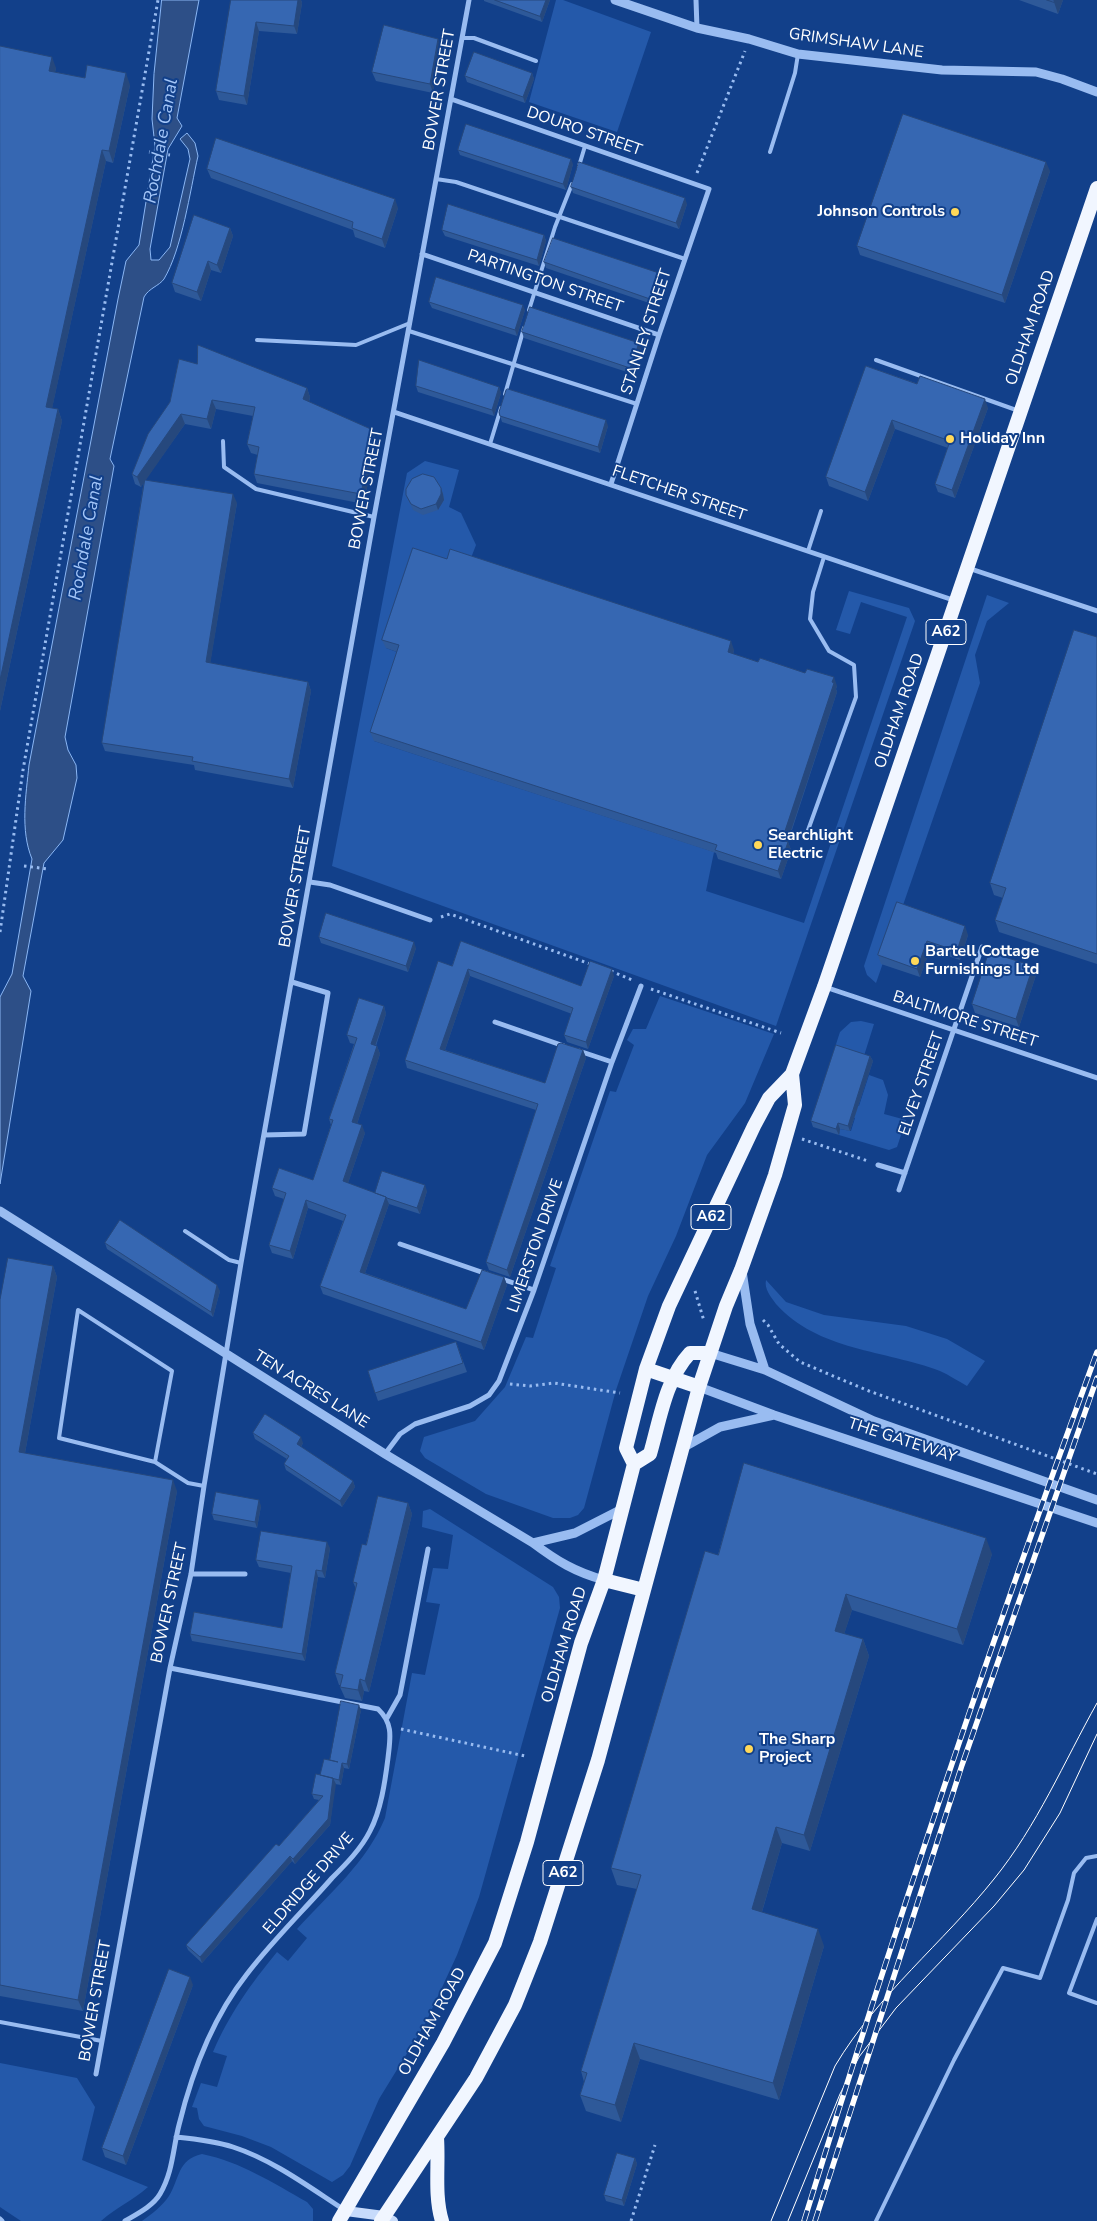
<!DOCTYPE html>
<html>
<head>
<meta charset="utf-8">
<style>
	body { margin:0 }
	canvas { display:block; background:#12408a }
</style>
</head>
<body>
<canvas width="1097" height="2221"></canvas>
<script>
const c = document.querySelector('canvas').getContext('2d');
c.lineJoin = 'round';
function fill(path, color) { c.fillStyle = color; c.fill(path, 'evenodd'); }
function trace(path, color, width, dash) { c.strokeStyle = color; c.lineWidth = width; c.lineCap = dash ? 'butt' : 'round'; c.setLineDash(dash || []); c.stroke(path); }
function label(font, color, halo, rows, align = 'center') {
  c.font = font + ' "Nunito Sans",sans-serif'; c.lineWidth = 4; c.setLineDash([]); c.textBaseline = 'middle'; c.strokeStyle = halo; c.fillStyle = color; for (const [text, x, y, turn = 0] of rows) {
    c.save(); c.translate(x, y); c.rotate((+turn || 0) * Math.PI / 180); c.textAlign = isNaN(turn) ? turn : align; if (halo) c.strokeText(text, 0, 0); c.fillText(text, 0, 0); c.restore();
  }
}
const green = new Path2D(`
	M556,0H563L651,32L617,132L529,102Z
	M425,461L459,470L449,507L461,513L476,545L469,563L386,648L402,654L374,741L714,852L706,891L804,923L907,617L861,602L850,634L836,630L849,591L909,608L915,621L776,1026L332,866L407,473Z
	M987,595L1009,603L987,621L975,655L980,683L876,983L867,975L864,966Z
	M660,996L774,1034L745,1103L707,1155L676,1236L648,1296L616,1390L584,1508L578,1515L570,1518H553L486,1494L425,1458L420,1451L424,1437L475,1421L505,1387L526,1337L533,1338L556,1268L550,1266L610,1091L616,1092L634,1045L627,1040L633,1029H646Z
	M861,1021L874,1024L863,1059L822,1087L840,1032L851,1022Z
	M869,1075L883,1080L888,1095L884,1114L906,1120L897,1147L889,1150L839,1135L840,1129L851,1131L855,1118L845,1115L848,1103L859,1106Z
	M766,1280L786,1302L824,1315L906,1326L947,1339L985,1361L967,1386C958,1381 949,1375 940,1371C885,1350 818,1351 776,1304C771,1297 764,1289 766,1280Z
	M430,1509L553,1587L559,1597L560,1608L479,1897L457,1955L425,2024L379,2099L350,2166L343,2175L332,2182L271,2147L242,2136L204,2126L199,2119L197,2108L192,2107L201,2083L217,2087L227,2056L213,2052C230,2013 250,1985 277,1952L288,1961L307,1938L297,1929C329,1894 367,1862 385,1818L412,1673L425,1675L440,1604L426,1602L433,1568L448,1569L453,1535L422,1527L423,1511Z
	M0,2063L77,2078L95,2107L82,2160L148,2187C132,2201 117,2207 101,2221H21L0,2207Z
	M202,2154C241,2162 273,2183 307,2202L313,2209V2221H142C152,2214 162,2206 169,2196C180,2178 177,2160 202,2154Z`);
const water = new Path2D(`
	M162,0H199L177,118L182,126L168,149L150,249L151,260H159L170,247L190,159L188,149L180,139L187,133L195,143L198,156C190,191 182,249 164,279C159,286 149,288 144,297L110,459L114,466L65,737L68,750L76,765L77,778L63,840L44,863L23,976L31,991L0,1184V997L12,974L32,859C20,830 26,795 29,765L118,299L126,261L139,245L155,146L152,119L154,74Z`);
const path = new Path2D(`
	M149,152L170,155
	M697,173L745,51
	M24,866L48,869
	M441,917L450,914L593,965
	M0,932L23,770L158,0
	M611,971L632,980
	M651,989L781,1033
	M802,1139L868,1161
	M695,1291L704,1321
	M763,1320L768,1325L779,1344L800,1362L869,1391L1097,1474
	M510,1384L530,1386L554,1383L620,1393
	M401,1729L525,1756
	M631,2221L655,2145`);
const service = new Path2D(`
	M462,38H474L536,61
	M770,152L795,73L798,54
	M579,166L585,146
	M436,179L456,182L685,259
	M529,310L555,227L572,184
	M409,331L637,404
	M257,340L356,345L410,323
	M876,360L1019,411
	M505,394L524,328
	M223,441L224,467L256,489L374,517
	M490,444L501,408
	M808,551L821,511
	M807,833L856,697L854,665L829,651L810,619L813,592L824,557
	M185,1231L229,1260L241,1263
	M155,1462L172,1371L78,1310L59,1438L155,1462L188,1483L204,1486
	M1097,1919L1069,1993L1097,2003
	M0,2022L102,2041
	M876,2221L954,2060L1003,1968L1040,1978L1068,1900L1074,1873L1086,1858L1097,1856`);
const minor = new Path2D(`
	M696,0L697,28
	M451,99L709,189L659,335L611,484
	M422,254L659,335
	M394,412L956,601
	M968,568L1097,611
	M310,882L330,885L430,920
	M825,987L1097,1078
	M495,1022L564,1046
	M579,1051L612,1062
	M264,1135L304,1134L328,993L292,982
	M878,1165L905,1173
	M899,1190L982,947
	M400,1244L487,1274
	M499,1278L534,1290
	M385,1454L400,1434L415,1424L470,1406L489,1395L499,1381L534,1290L612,1062L641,986
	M191,1574H245
	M387,1718L400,1695L428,1549
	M96,2074L170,1668L191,1574L204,1486L241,1263L374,517L469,0
	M176,2137C196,2139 215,2141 233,2147C273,2160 309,2187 343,2209
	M0,2219L2,2221
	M125,2221C137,2214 153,2206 160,2194C173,2172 173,2148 179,2125C192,2072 213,2017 247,1974C273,1940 304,1910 332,1878C346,1864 361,1849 370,1831C381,1810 385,1782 388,1758C390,1739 394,1724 378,1709L170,1668`);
const tertiary = new Path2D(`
	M615,0L697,28L749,39L798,54L942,70L1036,72L1062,79L1097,92
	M0,1211L385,1454L533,1543C557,1561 575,1572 604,1580
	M742,1271L750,1324L765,1370
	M710,1353L765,1370L874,1421L1097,1500
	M699,1387L774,1415L1097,1523
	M684,1447L720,1427L774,1415
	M533,1543L575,1533L622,1509`);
const secondary = new Path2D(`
	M346,2211L384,2216L393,2221`);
const trunk = new Path2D(`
	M646,1369L699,1387
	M634,1464L650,1454C660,1420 665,1380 690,1353H710
	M604,1580L644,1590
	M437,2138C439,2165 434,2195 442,2221
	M339,2221L443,2043L495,1943L527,1842L581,1643L604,1580L634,1464L626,1448L646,1369L669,1306L754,1126L769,1098L792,1074L824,987L1097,188
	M381,2221L476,2078L515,2005L540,1942L598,1760L699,1387L726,1306L741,1270L775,1175L795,1105L792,1074`);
const tram = new Path2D(`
	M771,2221L835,2066C878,1994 943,1943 994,1879C1037,1826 1064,1762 1097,1703
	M788,2221L840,2094L859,2057L896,2008L994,1906L1024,1870L1060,1813L1097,1734`);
const rail = new Path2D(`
	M804,2221C894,1929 992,1639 1097,1352
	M815,2221L962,1765L1097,1378`);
const wall = new Path2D(`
	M231,0H301L302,3L297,34L259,31L247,105L219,100L216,91Z
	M484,0H550L542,22L484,1Z
	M1019,0H1063L1058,14Z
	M0,46L56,68L55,72L85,78L130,85L113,163L106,161L52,408L58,409L62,421L0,711Z
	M441,48L433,93L376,81L372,72Z
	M532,73L534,79L525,103L467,82L465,76Z
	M458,150L573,164L566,190L460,155Z
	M207,169L398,208L385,248L355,237L353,230L211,178Z
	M1050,171L1005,303L860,255L857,246Z
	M571,187L687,204L679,229L573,193Z
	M230,228L233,236L221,273L211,270L201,301L175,292L172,283Z
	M442,230L544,235L546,241L539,266L445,236Z
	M544,262L661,279L652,304L546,268Z
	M429,302L525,310L517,336L432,308Z
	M522,332L641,349L633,374L524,338Z
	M197,364L307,388L310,397L309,402L376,439L364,504L257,483L254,474L258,455L251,453L247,444L253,416L216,409L211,429L185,424L145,480L237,503L210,663L308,682L311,691L293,788L195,770L194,765L105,751L102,743L144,481L141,487L135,484L132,474Z
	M866,366L988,408L955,498L938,492L935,484L948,448L895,429L868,501L829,486L826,477Z
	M416,386L499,387L501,393L494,416L418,392Z
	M499,412L608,426L600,453L502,422Z
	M441,488L443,494L444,500L438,510L423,515L413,510L406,495Z
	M447,559L734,650L733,654L837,686L836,689L837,692L788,842L791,850L781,879L718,859L716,853L374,741L370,732L397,652L386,648L382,640Z
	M1097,637V964L999,932L995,920L1003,898L994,895L990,883Z
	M897,902L968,935L960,960L930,950L920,977L881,964L878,955Z
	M319,937L416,948L408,972L321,943Z
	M452,966L581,986L614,976L588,1049L567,1042L564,1035L572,1014L470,976L445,1050L545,1083L583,1050L586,1058L510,1277L489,1270L486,1262L536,1110L407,1068L405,1060Z
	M1033,966L1036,975L1019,1027L975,1013L972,1004Z
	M384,1006L386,1014L376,1046H377L380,1054L357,1124L365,1133L348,1183L375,1193L427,1191L420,1214L389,1204L365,1273L466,1309L504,1277L507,1285L484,1350L323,1294L320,1286L343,1221L308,1208L293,1259L272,1253L269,1245L284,1199L275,1196L272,1188L313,1180L331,1125L329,1119L354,1044L350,1043L347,1035Z
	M870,1056L873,1061L850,1131L840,1129L839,1135L813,1127L811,1121Z
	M105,1243L220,1291L213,1317L107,1249Z
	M53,1266L57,1277L25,1453L177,1491L83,2011L0,1996V1300Z
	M456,1342L467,1372L378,1401L368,1371Z
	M253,1433L303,1443L301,1447L353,1481L355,1487L342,1507L286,1470L284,1464L287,1459L255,1439Z
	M408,1503L412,1514L369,1692L364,1691L362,1701L345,1698L340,1687L341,1685H339L335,1673L356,1589L353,1582L366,1545Z
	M261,1506L257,1528L214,1520L212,1514Z
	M330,1548L325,1578L318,1577L305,1661L192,1641L190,1634L282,1628L291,1573L259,1567L256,1560Z
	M992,1554L963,1645L852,1610L844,1634L863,1639L869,1656L810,1851L782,1843L762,1912L824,1946L779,2100L640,2059L621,2122L586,2111L580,2095L584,2082L581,2071L637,1889L617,1885L611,1868L718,1555Z
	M361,1710L349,1769L344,1768L341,1785L335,1784L330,1825L295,1864L292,1861L202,1963L188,1950L186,1945L279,1846L319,1800L314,1799L312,1794L320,1775Z
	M193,1985L126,2165L105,2157L102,2148Z
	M635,2158L637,2164L624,2206L606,2201L604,2195Z`);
const shadedWall = new Path2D(`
	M298,0H301L302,3L297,34L294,26Z
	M546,0H550L542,22L540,16Z
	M1054,0H1063L1058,14L1054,2Z
	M256,22L259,31L247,105L244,96Z
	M438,39L441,48L433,93L430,84Z
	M52,57L56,68L53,82L49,71Z
	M126,73L130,85L113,163L109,151Z
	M532,73L534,79L525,103L523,97Z
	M102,150L106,161L50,418L46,407Z
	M571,159L573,164L566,190L563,184Z
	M1046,162L1050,171L1005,303L1002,295Z
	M685,198L687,204L679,229L676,223Z
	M395,199L398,208L385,248L382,239Z
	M230,228L233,236L221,273L217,265Z
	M544,235L546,241L539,266L537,260Z
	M208,261L211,270L201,301L197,292Z
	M659,273L661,279L652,304L650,299Z
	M523,305L525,310L517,336L515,330Z
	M639,343L641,349L633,374L630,368Z
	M499,387L501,393L494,416L492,410Z
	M307,388L310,397L307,409L303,399Z
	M985,399L988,408L955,498L952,490Z
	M212,400L216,409L211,429L207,419Z
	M58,409L62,421L0,711V680Z
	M181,414L185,424L141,487L137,477Z
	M606,420L608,426L600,453L598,447Z
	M892,420L895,429L868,501L865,492Z
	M373,430L376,439L364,504L361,494Z
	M441,488L443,494L444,500L438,510L436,504Z
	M233,494L237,503L209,671L206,662Z
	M731,641L734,650L731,661L728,652Z
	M834,677L837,686L836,689L837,692L785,849L782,840Z
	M308,682L311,691L293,788L289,779Z
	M788,842L791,850L781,879L778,871Z
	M965,926L968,935L960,960L957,951Z
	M927,941L930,950L920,977L917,969Z
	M414,942L416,948L408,972L406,966Z
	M1033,966L1036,975L1019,1027L1016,1019Z
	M468,969L470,976L443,1056L440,1049Z
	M612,969L614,976L588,1049L586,1042Z
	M384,1006L386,1014L373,1052L371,1044Z
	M377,1046L380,1054L355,1130L352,1122Z
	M583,1050L586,1058L510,1277L507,1270Z
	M870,1056L873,1061L850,1131L848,1126Z
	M838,1123L840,1129L839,1135L836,1129Z
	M362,1125L365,1133L346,1189L343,1181Z
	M425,1185L427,1191L420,1214L417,1208Z
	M386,1197L389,1204L363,1279L360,1272Z
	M306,1200L308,1208L293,1259L290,1251Z
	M53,1266L57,1277L23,1464L19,1452Z
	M504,1277L507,1285L484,1350L481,1342Z
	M217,1285L220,1291L213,1317L211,1312Z
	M301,1437L303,1443L299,1450L297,1444Z
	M173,1480L177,1491L83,2011L78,2000Z
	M353,1481L355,1487L342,1507L340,1501Z
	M259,1500L261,1506L257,1528L255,1522Z
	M408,1503L412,1514L369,1692L365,1681Z
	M986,1538L992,1554L963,1645L957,1629Z
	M327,1542L330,1548L325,1578L322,1571Z
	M316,1570L318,1577L305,1661L302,1654Z
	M846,1594L852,1610L840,1647L835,1631Z
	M863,1639L869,1656L810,1851L804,1835Z
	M360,1679L364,1691L362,1701L358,1690Z
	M359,1705L361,1710L349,1769L347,1764Z
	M342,1763L344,1768L341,1785L339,1780Z
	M333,1778L336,1784L330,1825L295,1864L293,1859Z
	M776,1827L782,1843L758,1925L752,1909Z
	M290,1856L292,1861L202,1963L200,1957Z
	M818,1929L824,1946L779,2100L773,2083Z
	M190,1977L193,1985L126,2165L123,2156Z
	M634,2043L640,2059L621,2122L615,2105Z
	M635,2158L637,2164L624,2206L622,2200Z`);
const building = new Path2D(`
	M231,0H298L294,26L256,22L244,96L216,91Z
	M495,0H546L540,16Z
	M1047,0H1054V2Z
	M384,25L438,39L430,84L372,72Z
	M0,46L52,57L49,71L85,78L87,65L126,73L109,151L102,150L46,407L58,409L0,680Z
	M474,52L532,73L523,97L465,76Z
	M903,114L1046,162L1002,295L857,246Z
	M466,124L571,159L563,184L458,150Z
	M216,138L395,199L382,239L352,228L353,222L207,169Z
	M579,162L685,198L676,223L571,187Z
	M448,204L544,235L537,260L442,230Z
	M194,215L230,228L217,265L208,261L197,292L172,283Z
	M553,238L659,273L650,299L544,262Z
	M436,277L523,305L515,330L429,302Z
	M530,307L639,343L630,368L522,332Z
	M198,345L307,388L303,399L373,430L361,494L254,474L259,447L247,444L255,407L212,400L207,419L181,414L137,477L132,474L148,434L170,402L179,359L197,364Z
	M419,360L499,387L492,410L416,386Z
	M866,366L917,384L920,376L985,399L952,490L935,484L950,441L892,420L865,492L826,477Z
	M508,389L606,420L598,447L500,416L499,412L506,390Z
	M423,474L434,477L441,488V494L436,504L421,509L411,504L406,495V489L412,479Z
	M145,480L233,494L206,662L308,682L289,779L192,761L193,757L102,743Z
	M413,548L447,559L450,549L731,641L728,652L758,662L760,658L805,673L807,669L834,677L832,682L834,683L782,840L788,842L778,871L715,850L717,845L370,732L399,645L382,640Z
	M1074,630L1097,637V954L995,920L1006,888L990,883Z
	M897,902L965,926L957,951L927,941L917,969L878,955Z
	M326,913L414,942L406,966L319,937Z
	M461,941L581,986L590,961L612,969L586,1042L564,1035L573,1008L468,969L440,1049L545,1083L558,1044L561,1043L583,1050L507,1270L486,1262L538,1104L405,1060L438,961L452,966Z
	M989,952L1033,966L1016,1019L972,1004Z
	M359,998L384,1006L371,1044L377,1046L352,1122L362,1125L343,1181L386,1197L360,1272L466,1309L482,1270L504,1277L481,1342L320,1286L346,1215L306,1200L290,1251L269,1245L286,1193L272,1188L279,1168L313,1180L333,1120L329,1119L357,1038L347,1035Z
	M836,1045L870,1056L848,1126L838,1123L836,1129L811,1121Z
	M382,1171L425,1185L417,1208L387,1198L386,1197L375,1193Z
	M120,1220L217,1285L211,1312L105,1243Z
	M8,1258L53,1266L19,1452L173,1480L78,2000L0,1985V1300Z
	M456,1342L463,1363L375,1393L368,1371Z
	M265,1414L301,1437L297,1444L353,1481L340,1501L284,1464L289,1456L253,1433Z
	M744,1463L986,1538L957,1629L846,1594L835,1631L863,1639L804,1835L776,1827L752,1909L818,1929L773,2083L634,2043L615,2105L580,2095L587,2073L581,2071L641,1875L611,1868L705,1551L718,1555Z
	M216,1492L259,1500L255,1522L212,1514Z
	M378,1496L408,1503L365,1681L360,1679L358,1690L340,1687L343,1675L335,1673L357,1583L353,1582L362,1544L366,1545Z
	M261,1531L327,1542L322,1571L316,1570L302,1654L190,1634L194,1612L282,1628L292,1566L256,1560Z
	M341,1701L359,1705L347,1764L342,1763L339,1780L320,1775L324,1759L338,1762L330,1760Z
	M316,1774L333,1778L328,1819L293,1859L290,1856L200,1957L186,1945L276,1844L279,1846L323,1796L312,1794Z
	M169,1969L190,1977L123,2156L102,2148Z
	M617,2153L635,2158L622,2200L604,2195Z`);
const markers = [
	[955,212,5,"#ffd859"],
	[950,439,5,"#ffd859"],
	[758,845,5,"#ffd859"],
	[915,961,5,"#ffd859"],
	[749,1749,5,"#ffd859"]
];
const shields = [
	[946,632,40],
	[711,1217,40],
	[563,1873,40]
];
const shieldNames = [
	["A62",946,632],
	["A62",711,1217],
	["A62",563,1873]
];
const streetNames = [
	["GRIMSHAW LANE",856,44,8],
	["BOWER STREET",440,90,-80],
	["DOURO STREET",584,132,19],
	["PARTINGTON STREET",545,282,19],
	["OLDHAM ROAD",1031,328,-71],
	["STANLEY STREET",647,332,-72],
	["BOWER STREET",367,489,-79],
	["FLETCHER STREET",679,494,19],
	["OLDHAM ROAD",900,711,-71],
	["BOWER STREET",296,887,-80],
	["BALTIMORE STREET",965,1020,18],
	["ELVEY STREET",922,1084,-71],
	["LIMERSTON DRIVE",536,1246,-71],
	["TEN ACRES LANE",311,1390,32],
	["THE GATEWAY",902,1441,18],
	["BOWER STREET",170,1603,-78],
	["OLDHAM ROAD",565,1645,-73],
	["ELDRIDGE DRIVE",309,1884,-49],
	["BOWER STREET",96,2001,-80],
	["OLDHAM ROAD",433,2022,-61]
];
const poiNames = [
	["Johnson Controls",945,212,"right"],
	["Holiday Inn",960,439],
	["Searchlight",768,836],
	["Electric",768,854],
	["Bartell Cottage",925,952],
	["Furnishings Ltd",925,970],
	["The Sharp",759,1740],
	["Project",759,1758]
];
const waterNames = [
	["Rochdale Canal",162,141,-80],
	["Rochdale Canal",87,538,-80]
];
fill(green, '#2459aa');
fill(water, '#2d4f87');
trace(water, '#8ab6f4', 1);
trace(path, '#99bcf1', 3, [2.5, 4]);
trace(service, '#99bcf1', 4);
trace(minor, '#99bcf1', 5);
trace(tertiary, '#99bcf1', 9);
trace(secondary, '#c7dbfb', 10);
trace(trunk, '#f1f6ff', 14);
trace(tram, '#fff', 1);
trace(rail, '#fff', 5.5);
trace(rail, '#12408a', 4, [11]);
fill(wall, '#2e5999');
fill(shadedWall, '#26487d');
fill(building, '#3667b2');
trace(building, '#26487d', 1);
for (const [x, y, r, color] of markers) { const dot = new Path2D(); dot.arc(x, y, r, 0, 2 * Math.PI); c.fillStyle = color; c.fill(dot); trace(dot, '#12408a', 2); }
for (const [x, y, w] of shields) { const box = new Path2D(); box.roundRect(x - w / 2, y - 12.5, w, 25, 4); c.fillStyle = '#12408a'; c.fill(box); trace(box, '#fff', 1); }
label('bold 15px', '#fff', null, shieldNames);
label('16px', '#fff', '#12408a', streetNames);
label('bold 16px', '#fff', '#12408a', poiNames, 'left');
label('italic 18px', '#a4c6f8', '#12408a', waterNames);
</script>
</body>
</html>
